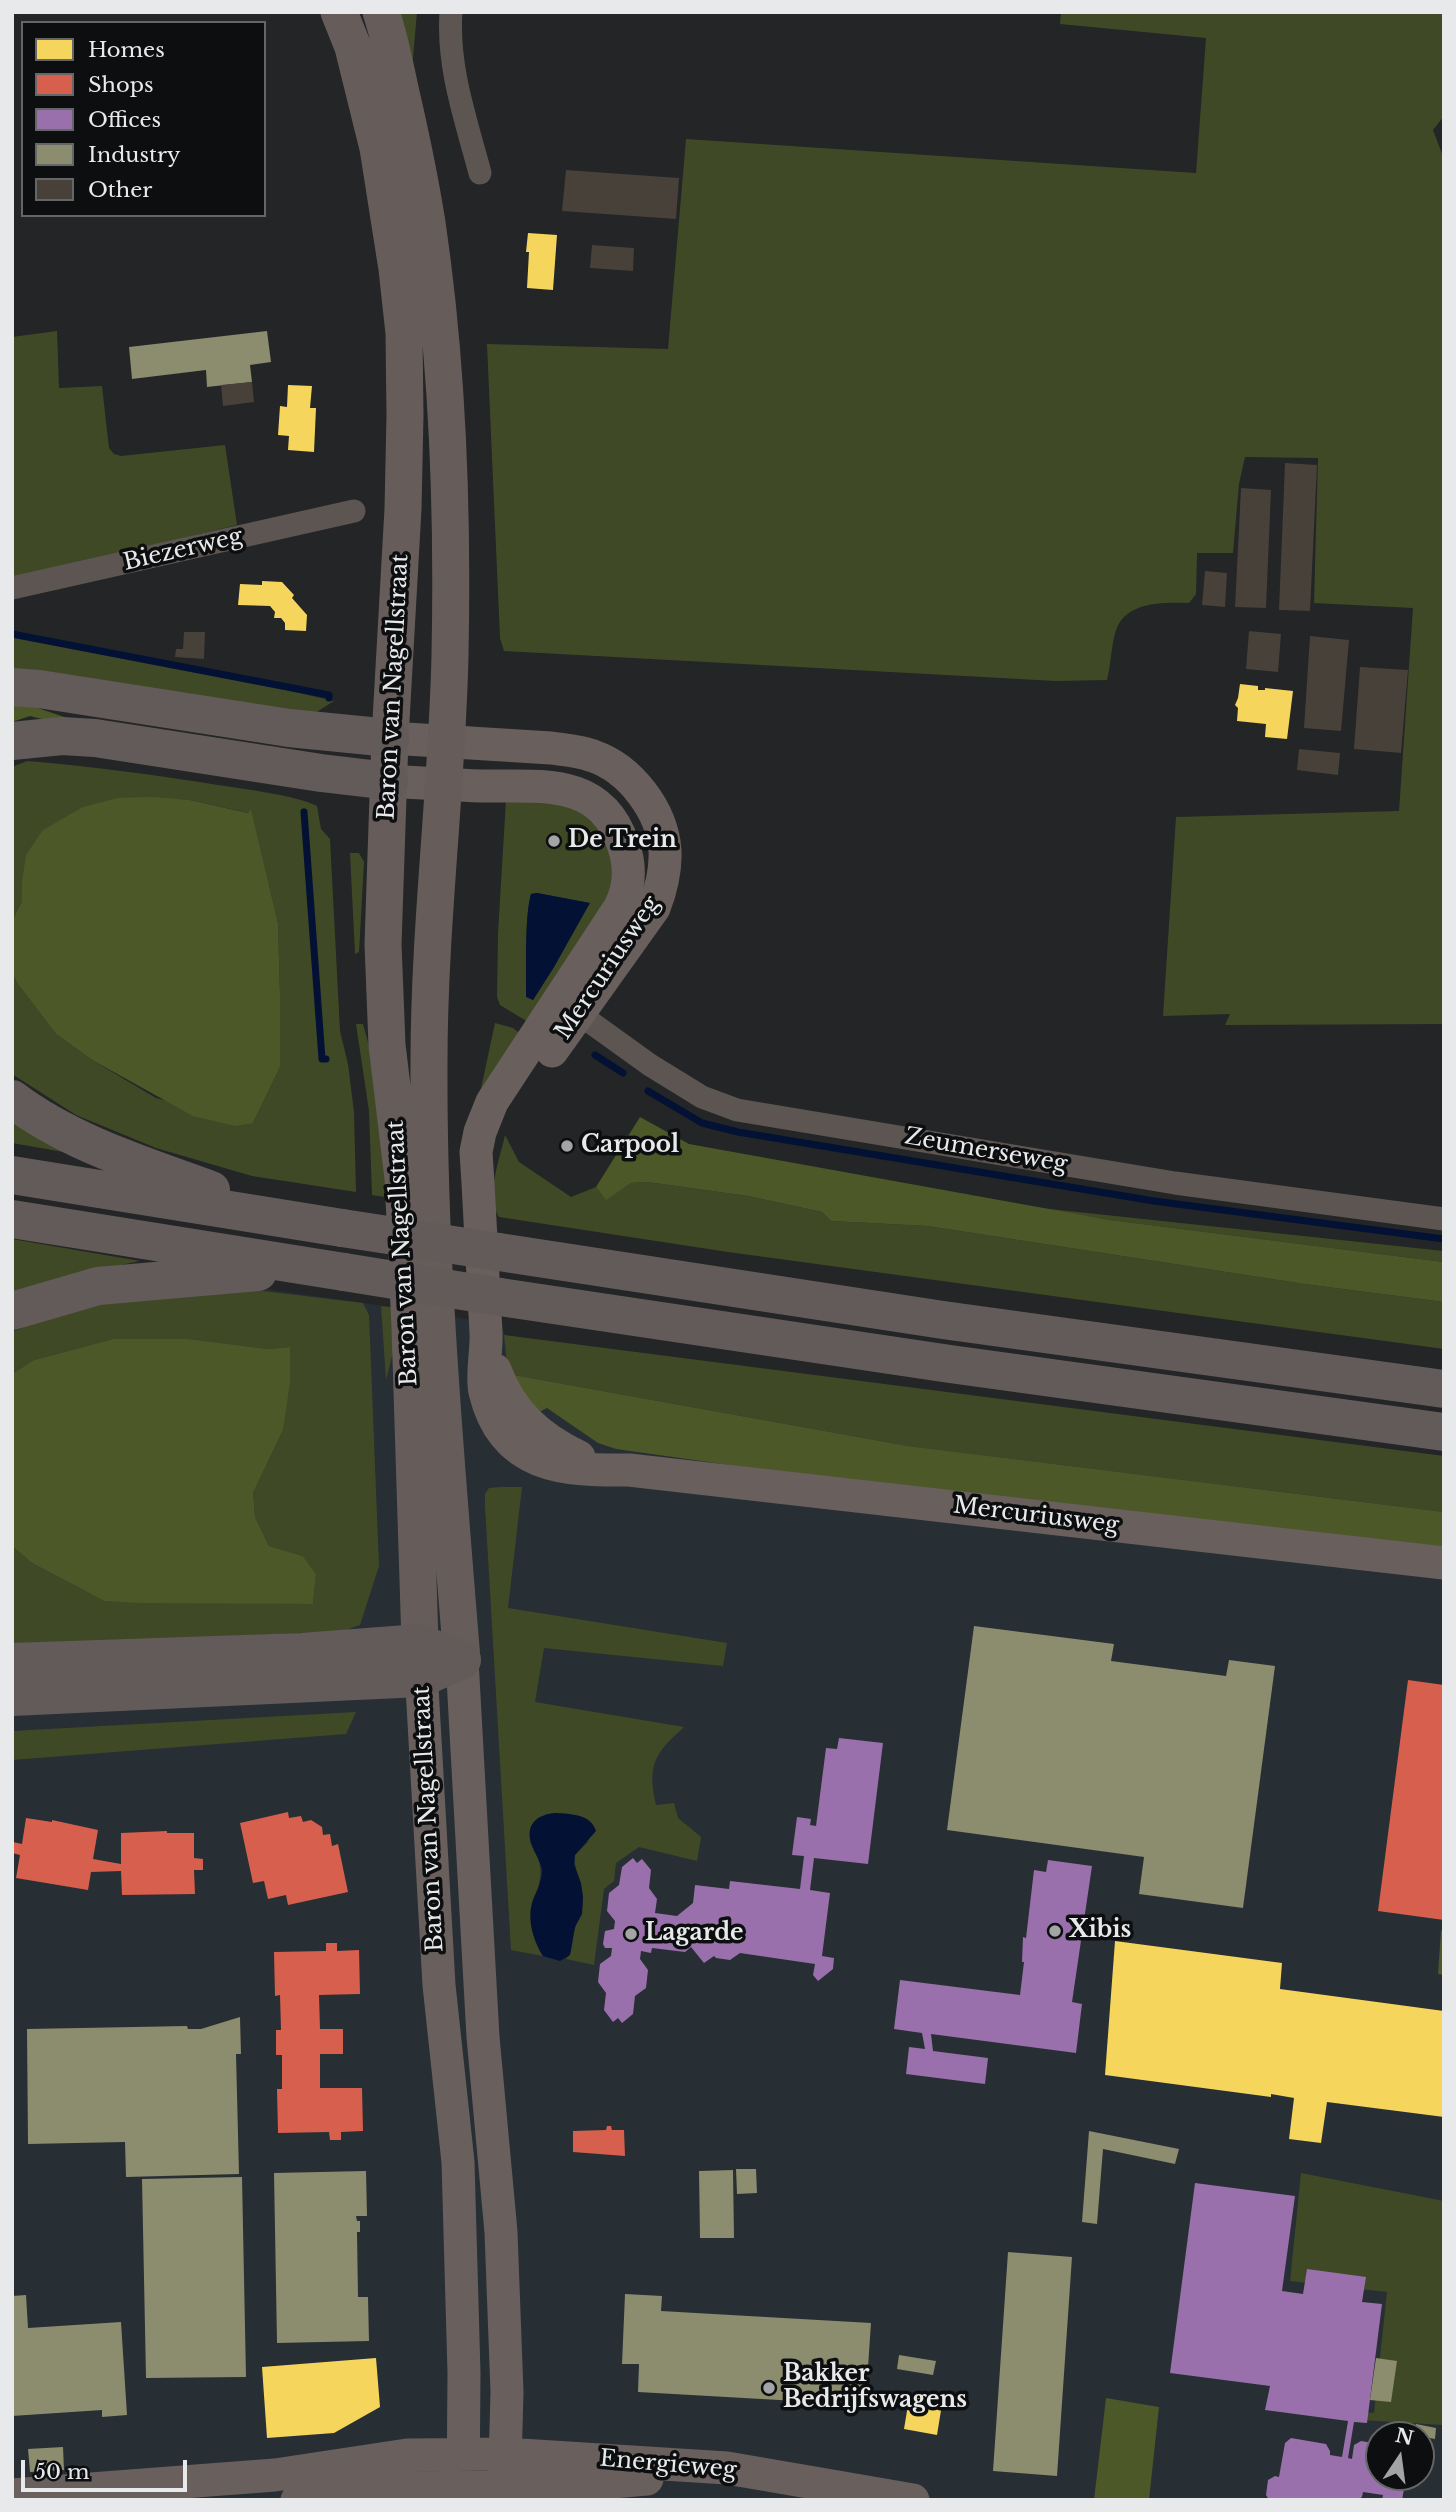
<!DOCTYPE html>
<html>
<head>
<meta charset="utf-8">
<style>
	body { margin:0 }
	#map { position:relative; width:1456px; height:2512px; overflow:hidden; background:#232526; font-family:"Libre Baskerville",serif }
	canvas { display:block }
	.frame { position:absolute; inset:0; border:14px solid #e7e9eb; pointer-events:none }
	.legend { position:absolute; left:21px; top:21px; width:245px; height:196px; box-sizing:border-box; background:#0d0e0f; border:2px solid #646667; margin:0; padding:9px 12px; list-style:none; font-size:21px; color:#e7e9eb }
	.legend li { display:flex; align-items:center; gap:14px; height:35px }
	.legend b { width:35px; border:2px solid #646667 }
	.north { position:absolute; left:1365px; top:2421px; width:70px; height:70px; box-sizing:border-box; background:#0d0e0f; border:2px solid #646667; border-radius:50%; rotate:13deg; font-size:19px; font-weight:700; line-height:28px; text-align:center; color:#e7e9eb }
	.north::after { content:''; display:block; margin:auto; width:24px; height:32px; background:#a2a4a6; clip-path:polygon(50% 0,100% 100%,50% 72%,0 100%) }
	.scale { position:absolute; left:21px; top:2460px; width:166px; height:32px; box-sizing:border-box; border:4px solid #e7e9eb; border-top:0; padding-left:9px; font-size:21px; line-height:24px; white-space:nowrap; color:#e7e9eb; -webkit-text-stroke:5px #0d0e0f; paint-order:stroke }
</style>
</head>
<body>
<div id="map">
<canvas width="1456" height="2512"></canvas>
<div class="frame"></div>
<ul class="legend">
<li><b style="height:19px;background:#f6d55c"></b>Homes</li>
<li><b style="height:19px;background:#d6604d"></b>Shops</li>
<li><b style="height:19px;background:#9970ab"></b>Offices</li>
<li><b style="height:19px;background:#8c8c6e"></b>Industry</li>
<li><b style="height:19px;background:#474139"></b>Other</li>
</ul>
<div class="north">N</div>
<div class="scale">50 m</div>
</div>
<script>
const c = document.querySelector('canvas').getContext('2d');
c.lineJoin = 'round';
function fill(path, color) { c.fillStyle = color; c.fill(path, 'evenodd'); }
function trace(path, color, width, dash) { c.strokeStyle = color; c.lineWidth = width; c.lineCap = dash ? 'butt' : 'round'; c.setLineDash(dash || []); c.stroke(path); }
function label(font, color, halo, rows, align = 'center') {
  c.font = font + ' "Libre Baskerville",serif'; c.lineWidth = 7; c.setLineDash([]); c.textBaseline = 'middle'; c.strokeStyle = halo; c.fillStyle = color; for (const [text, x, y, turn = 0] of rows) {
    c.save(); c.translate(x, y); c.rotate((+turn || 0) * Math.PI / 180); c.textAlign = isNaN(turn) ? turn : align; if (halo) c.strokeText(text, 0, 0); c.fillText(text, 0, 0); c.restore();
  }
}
const built = new Path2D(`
	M12,1253L399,1308L502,1325L505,1335L1444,1477V2500H12ZM1379,2435H1421V2477H1379Z`);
const green = new Path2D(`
	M393,12H417L412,70Z
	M1061,12H1444V116L1433,130L1444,159V1024L1225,1025L1230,1014L1163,1016L1176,817L1399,811L1413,608L1314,603L1318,458L1245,457L1239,484L1233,553H1197L1196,594L1189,603C1164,602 1126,601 1116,630C1111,646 1111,664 1107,680L1056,681L504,651L500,638L487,344L668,349L686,139L1196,173L1206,38L1060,24Z
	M57,331L59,388L102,386L109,448L114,454L121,456L225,445L237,525L12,579V337Z
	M12,633L165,662L334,701L315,713L12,674Z
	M27,761C91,766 155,775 218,785C244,789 295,795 317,806L321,829L330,839L340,1031L348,1064L354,1112L356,1192L252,1176L156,1148L76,1115L12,1074V972L17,983L56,1034L92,1060L156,1098L253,1123L280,1067V994L278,923L251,810L249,813L190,800L118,798L22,882V901L12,921V767Z
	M559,794L608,827L620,886L533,1025L500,1005L497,997L498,933L506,800ZM537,893L589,903L554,967L533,1000L526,996C527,968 524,920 531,894Z
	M350,853H359L364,862L359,952L355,954Z
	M495,1023L513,1028L527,1039L476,1112Z
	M356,1024H363L388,1116L392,1198L372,1195L369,1111Z
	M12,1112L92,1157L12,1143Z
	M505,1135L519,1162L571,1197L596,1187L606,1199L631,1183L647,1182L748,1196L822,1212L831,1221L927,1226L1304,1284L1444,1302V1349L728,1252L499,1217C485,1195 500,1159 505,1135Z
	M1040,1208L1444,1251V1262L1110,1220Z
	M12,1239L140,1261L73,1275L12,1300Z
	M213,1285L363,1303L369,1315L379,1566L360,1625L343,1631L12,1646V1546L32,1563L104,1601L313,1604L316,1574L303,1556L269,1546L255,1517L253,1493L283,1430L289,1347L268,1349L189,1339H113L34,1360L12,1374V1332L82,1303Z
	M381,1306L399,1308L397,1337L386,1380Z
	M504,1335L1444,1456V1512L908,1446L508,1374Z
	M500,1487H522L508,1608L727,1643L723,1666L544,1648L535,1702L684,1727C654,1754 647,1765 656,1805L674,1803L678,1818L701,1837L697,1861L639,1847L616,1863L614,1881L604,1889L594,1965L566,1959C573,1952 572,1941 574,1932C577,1920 583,1912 583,1899C583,1883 573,1870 575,1855L589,1841L538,1859C543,1872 539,1879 538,1891C536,1910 534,1941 543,1956L511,1950L485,1506V1494L489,1488Z
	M356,1712L346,1734L12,1760V1731Z
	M1301,2173L1444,2201V2425L1360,2420L1361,2412L1374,2413L1387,2292L1290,2281Z`);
const forest = new Path2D(`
	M12,705L35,707L70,719L50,721L30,716L12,722Z
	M151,797L190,800L248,813L251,809L278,923L280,994V1067L253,1123L235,1126L193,1116L92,1060L56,1034L17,983L12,972V921L22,901V882L26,855L43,830L83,807L118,798Z
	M640,1117L689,1144L1110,1220L1444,1262V1302L1304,1284L927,1226L831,1221L822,1212L748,1196L647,1182L631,1183L606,1200L596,1187Z
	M113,1339H189L268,1349L290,1347V1382L283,1430L253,1493L255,1517L269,1546L303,1556L316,1574L313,1604L141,1603L104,1601L32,1563L12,1546V1374L34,1360Z
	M508,1374L908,1446L1444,1512V1553L943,1495L616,1449L598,1443L547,1408L537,1413Z
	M1441,1930L1444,1931V1975L1438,1974Z
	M1106,2398L1159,2407L1149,2500H1094Z`);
const water = new Path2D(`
	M537,893L590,903L554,967L533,1000L526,997C527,968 524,920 531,894Z
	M556,1813C571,1814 591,1814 596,1831L575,1855L574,1864L581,1883L583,1898L582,1914L575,1927L570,1955L560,1961L543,1956C534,1942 527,1921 532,1903C535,1893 542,1883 542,1871C541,1862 535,1854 532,1846C524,1825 537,1814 556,1813Z`);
const homes = new Path2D(`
	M528,233L557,235L553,290L527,288L529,252H526Z
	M288,385L312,386L310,408H316L314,452L288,450L289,436L278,435L280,406L287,407Z
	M262,581L282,582L294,595L292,598L307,615L306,631L285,630V623L281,618H274L275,612L270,606L238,605L240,584L262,585Z
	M1240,684L1258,686V690H1265V688L1293,691L1287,739L1265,737L1266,724L1237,721L1238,708L1235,705L1238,698Z
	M1115,1941L1282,1963L1280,1989L1444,2011V2117L1327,2102L1321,2143L1289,2139L1294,2098L1271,2094V2097L1105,2075Z
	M376,2358L380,2407L334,2433L267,2438L262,2367Z
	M910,2393L943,2398L937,2435L904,2429Z`);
const shops = new Path2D(`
	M1408,1680L1444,1685V1920L1378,1911Z
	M288,1812L289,1818L301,1816L303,1822L311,1820L322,1827L323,1835L330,1834L332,1846L338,1844L348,1892L288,1905L286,1895L268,1899L264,1881L253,1883L240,1823Z
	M26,1818L52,1822V1820L98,1830L93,1859L121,1864V1833L167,1831V1833H194V1858L203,1859V1870H194L195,1894L122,1895L121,1871L91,1872L88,1890L16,1878L20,1855L12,1853V1846L13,1842L22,1844Z
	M326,1943H337V1951L359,1950L360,1994L319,1995L320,2029H343V2054H320V2088H362L363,2131L341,2132V2140H330L329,2132L278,2133L277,2089H282V2055H276V2030H281L280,1995L275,1996L274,1952L326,1951Z
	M607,2126H611L612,2130H624L625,2156L573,2152V2131L606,2130Z`);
const offices = new Path2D(`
	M839,1738L883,1743L868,1864L814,1858L810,1890L830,1893L822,1956L834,1958L833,1969L818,1981L813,1975L815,1964L740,1953L730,1960L716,1958L714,1956L704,1963L691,1947L685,1952L652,1948L651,1953L641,1951L640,1959L648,1970L646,1988L635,1996L633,2014L622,2023L618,2018L613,2022L604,2010L606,1993L598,1982L600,1964L611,1956L612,1948H605L603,1944L605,1931L614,1929L615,1921L607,1911L609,1893L619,1885L622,1867L633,1858L637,1863L642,1859L651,1870L649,1888L657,1899L655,1913L677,1916L693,1903L695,1885L729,1889L730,1881L800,1889L804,1856L792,1855L797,1817L811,1819L810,1825L816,1826L826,1748L837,1749Z
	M1048,1860L1092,1866L1072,2002L1082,2004L1076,2053L931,2034L933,2051L988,2058L985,2084L906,2074L909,2047L925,2049L922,2033L894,2029L900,1980L1020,1995L1024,1962H1022L1023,1937L1026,1938L1034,1870L1046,1872Z
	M1195,2183L1295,2196L1282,2291L1303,2294L1307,2269L1366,2277L1362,2302L1382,2304L1367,2423L1354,2422L1348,2458L1352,2459L1354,2445L1361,2441L1379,2444V2477H1411L1410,2485L1404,2489L1402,2500H1382L1383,2495L1363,2492L1362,2497L1358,2500H1269L1266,2495L1268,2480L1275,2476L1279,2477L1285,2443L1291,2438L1326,2444L1330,2451V2455L1342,2457L1348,2421L1265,2410L1270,2386L1170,2373Z`);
const industry = new Path2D(`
	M267,331L271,362L250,365L252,382L207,387L206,370L132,379L129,347Z
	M974,1626L1114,1644L1111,1661L1226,1676L1229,1660L1275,1666L1243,1908L1139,1894L1144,1857L947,1830Z
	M240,2017L241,2054H236L239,2174L126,2177L125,2142L28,2144L27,2029L187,2026L188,2029H201Z
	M1089,2131L1179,2149L1175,2164L1103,2149L1097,2224L1082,2222Z
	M736,2169H756L757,2193L737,2194Z
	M733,2170L734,2238H700L699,2171Z
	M366,2171L367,2216H356L357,2221H360V2232H357L358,2297H368L369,2341L277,2343L274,2173Z
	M242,2177L246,2377L146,2378L142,2179Z
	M1008,2252L1072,2257L1057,2476L993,2471Z
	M625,2294L662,2296L661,2311L871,2323L867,2382H863L862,2401L832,2399V2403L638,2392L639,2364H622Z
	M26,2295L28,2328L121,2322L127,2415L102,2417V2410L12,2416V2296Z
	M899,2355L936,2361L933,2375L897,2369Z
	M1376,2358L1397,2361L1391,2402L1370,2400Z
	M1416,2424L1436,2428L1435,2439L1414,2435Z
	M63,2447L64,2470L30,2472L28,2449Z`);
const stream = new Path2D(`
	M12,634L329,695V698
	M304,812L322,1059H326
	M595,1055L623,1073
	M648,1091L702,1123L738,1132L1154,1201L1444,1239`);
const building = new Path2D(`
	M566,170L679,178L676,219L562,211Z
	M592,245L634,248L633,271L590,268Z
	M252,382L254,402L223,406L221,385Z
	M1285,463L1317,465L1310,611L1279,610Z
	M1241,488L1271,490L1266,608L1235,607Z
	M1205,571L1227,573L1225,607L1202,605Z
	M1249,631L1281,634L1278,672L1246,669Z
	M184,632H205L204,659L175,657L176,649H183Z
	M1310,636L1349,640L1341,731L1304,728Z
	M1360,667L1408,670L1401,753L1354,749Z
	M1299,749L1340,753L1338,775L1297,770Z`);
const street = new Path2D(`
	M451,12C447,67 466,120 480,173
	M12,588L354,511
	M568,1006L650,1065L702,1097L737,1110L1175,1183L1444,1219`);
const secondary = new Path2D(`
	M390,738L551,748C565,750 580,751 593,756C631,769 662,811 665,850C666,871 661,890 654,908L552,1051
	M389,781C420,783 451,785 481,786C539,787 600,776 623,844C631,866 630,887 620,907L492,1102L480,1132L476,1152L478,1183C481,1233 483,1283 486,1333C487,1352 481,1374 485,1392C503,1468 564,1471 629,1470L1444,1563
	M495,1370C511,1413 539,1438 579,1457
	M420,1652L439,1985L458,2162L464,2373L463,2500
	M462,1660L483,2037L501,2232L507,2392L504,2500
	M12,2495L275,2475L407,2455L505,2454L727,2468L913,2500
	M297,2500L408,2488L554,2487L647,2479`);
const primary = new Path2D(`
	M339,12L353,47L378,148L397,269L404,333L405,416L403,509L390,738L383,944L387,1045L403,1178L410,1328L420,1643
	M381,12C390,38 395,66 401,93C411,136 420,179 427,223C448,365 453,511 450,655C447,791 429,926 429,1062C428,1261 446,1461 462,1660`);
const highway = new Path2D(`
	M12,687L39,689L289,728L390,738
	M12,741L62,736L95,738L321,773L389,781
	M12,1099C70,1143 143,1165 211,1190
	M12,1175L342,1228
	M12,1219L344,1272
	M499,1252L943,1320L1444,1389
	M500,1297L950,1364L1444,1432
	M12,1311L98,1286L258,1272
	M12,1662L302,1652L420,1643L462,1660
	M12,1697L421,1678L462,1660`);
const highwayBridge = new Path2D(`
	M342,1228L499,1252
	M344,1272L500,1297`);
const markers = [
	[554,841,7,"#a2a4a6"],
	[567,1146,7,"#a2a4a6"],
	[1055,1931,7,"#a2a4a6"],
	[631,1934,7,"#a2a4a6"],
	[769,2388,7,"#a2a4a6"]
];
const streetNames = [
	["Biezerweg",183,550,-13],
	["Baron van Nagellstraat",394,687,-87],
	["Mercuriusweg",608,968,-56],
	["Zeumerseweg",986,1151,10],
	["Baron van Nagellstraat",403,1253,-93],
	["Mercuriusweg",1036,1516,7],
	["Baron van Nagellstraat",429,1819,-93],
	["Energieweg",668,2465,5]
];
const poiNames = [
	["De Trein",568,841],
	["Carpool",581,1146],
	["Xibis",1069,1931],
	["Lagarde",645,1934],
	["Bakker",783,2375],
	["Bedrijfswagens",783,2401]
];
fill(built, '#272e34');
fill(green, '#404926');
fill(forest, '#4c5828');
fill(water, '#031134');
fill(homes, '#f6d55c');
fill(shops, '#d6604d');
fill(offices, '#9970ab');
fill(industry, '#8c8c6e');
trace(stream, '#031134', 7);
fill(building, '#474139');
trace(street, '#5c5552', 23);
trace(secondary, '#695f5c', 33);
trace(primary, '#665d5b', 37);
trace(highway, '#635b59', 38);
trace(highwayBridge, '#635b59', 38);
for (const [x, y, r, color] of markers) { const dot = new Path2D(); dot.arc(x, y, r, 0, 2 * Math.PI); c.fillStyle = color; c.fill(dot); trace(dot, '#0d0e0f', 2.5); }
label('23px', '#e7e9eb', '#0d0e0f', streetNames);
label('bold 23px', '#e7e9eb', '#0d0e0f', poiNames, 'left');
</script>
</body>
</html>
